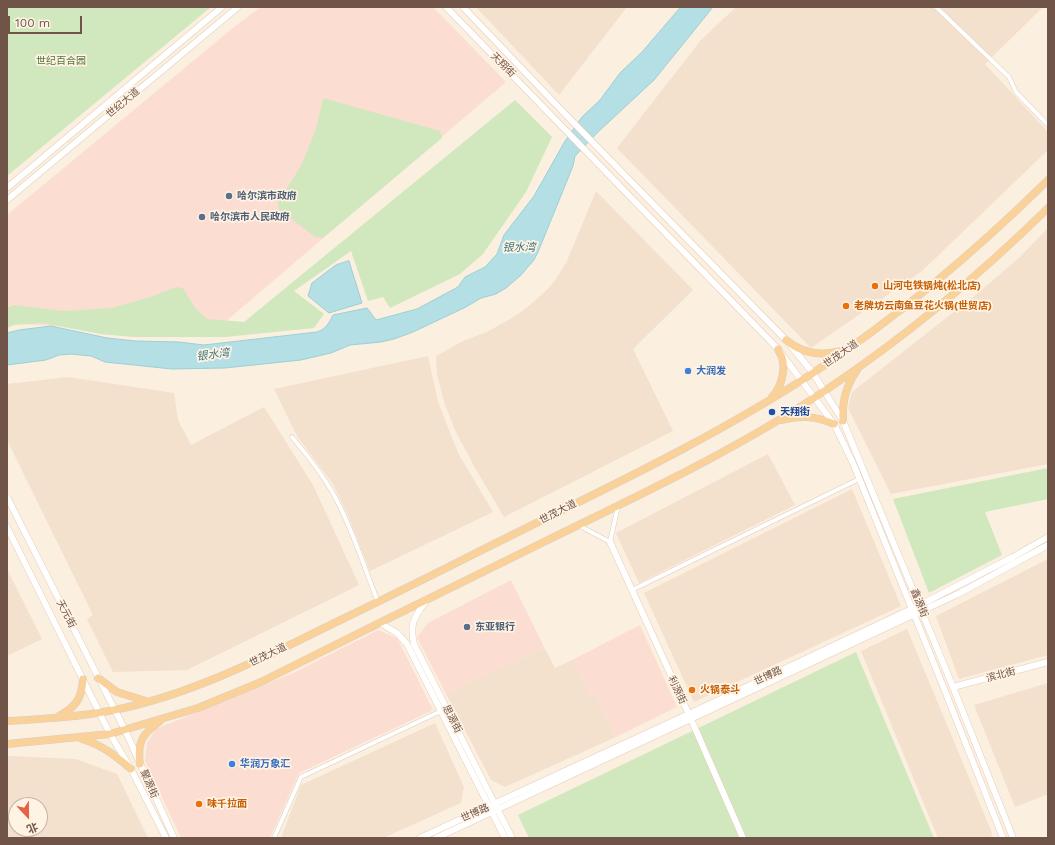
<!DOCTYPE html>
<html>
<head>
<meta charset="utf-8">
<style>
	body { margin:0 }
	#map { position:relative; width:1055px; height:845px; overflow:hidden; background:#fbefdf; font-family:"Work Sans","Noto Sans SC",sans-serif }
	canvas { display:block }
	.frame { position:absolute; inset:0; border:8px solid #715448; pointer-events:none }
	.north { position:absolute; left:8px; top:797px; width:40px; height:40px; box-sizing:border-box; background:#fff3e4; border:1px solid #c6b3a6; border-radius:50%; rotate:158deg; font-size:11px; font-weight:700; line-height:16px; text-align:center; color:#715448 }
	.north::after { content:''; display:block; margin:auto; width:14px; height:18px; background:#e46245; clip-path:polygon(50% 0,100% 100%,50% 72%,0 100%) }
	.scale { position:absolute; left:8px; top:16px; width:74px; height:18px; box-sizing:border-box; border:2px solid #715448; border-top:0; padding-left:5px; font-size:12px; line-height:14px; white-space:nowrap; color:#715448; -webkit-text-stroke:3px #fff3e4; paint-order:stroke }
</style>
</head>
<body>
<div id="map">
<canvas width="1055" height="845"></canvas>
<div class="frame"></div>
<div class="north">北</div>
<div class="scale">100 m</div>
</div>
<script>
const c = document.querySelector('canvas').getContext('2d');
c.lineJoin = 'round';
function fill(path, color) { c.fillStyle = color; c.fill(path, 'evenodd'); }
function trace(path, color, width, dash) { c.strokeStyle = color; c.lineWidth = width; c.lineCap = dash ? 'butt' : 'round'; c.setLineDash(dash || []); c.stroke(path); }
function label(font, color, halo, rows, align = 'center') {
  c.font = font + ' "Work Sans","Noto Sans SC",sans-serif'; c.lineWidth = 3.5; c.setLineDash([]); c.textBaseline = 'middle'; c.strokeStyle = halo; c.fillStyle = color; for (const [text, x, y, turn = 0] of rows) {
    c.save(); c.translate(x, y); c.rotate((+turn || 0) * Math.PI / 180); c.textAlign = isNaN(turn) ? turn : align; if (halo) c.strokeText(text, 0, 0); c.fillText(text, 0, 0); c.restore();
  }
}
const residential = new Path2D(`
	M476,7H627L559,95Z
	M736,7H1043L985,64L1048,132V150L922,271L811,348L617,148L701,40Z
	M596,191L693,290L633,349L673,431L504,517L474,466L456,432L445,405L437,375L436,356L463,341L487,332L510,319L524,310L547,290L556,279L567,261Z
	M1048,228V464L891,494L848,408L852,392L978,293L1020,257Z
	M428,356L438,402L458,453L493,512L370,571L347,513L333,484L297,436L274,389Z
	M68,377L174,393L178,420L191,445L264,407L313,485L359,585L187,670L113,672L87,619L93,615L7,440V384Z
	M768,454L795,505L639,583L616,533Z
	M852,489L901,606L694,702L644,593Z
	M1048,559V655L959,679L936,616Z
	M7,569L42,639L7,656Z
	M907,629L992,833L991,838H938L861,651Z
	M544,647L555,668L572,660L590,695L595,693L616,737L505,787L491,780L446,694Z
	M1048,683V794L1015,807L974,705Z
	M435,723L464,787L461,803L383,838H281L301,785Z
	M7,756L76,759L117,774L148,838H7ZM16,805H40V829H16Z`);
const commercial = new Path2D(`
	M261,7H433L506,82L211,334L17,324L7,327V215L234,27Z
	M511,580L544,647L446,694L417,637L428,623Z
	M640,625L677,707L616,737L595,693L590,695L572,660Z
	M378,630L397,638L433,710L299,773L270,838H181L145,761L147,743L156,729L291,674Z`);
const green = new Path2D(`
	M7,7H211L7,176Z
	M323,98L440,131L442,138L323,238L315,237L279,209L278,202L301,166L316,129Z
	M515,100L552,137L526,192L483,254L460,274L390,308L383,297L368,301L351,251L294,291L324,314L314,328L225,337H133L101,334L42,323L14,325L7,328V308L15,305L63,311L112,308L150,297L176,287L183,288L195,308L207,319L244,322Z
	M1048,468V499L985,512L1002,555L929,593L893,499Z
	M856,652L934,838H529L518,815Z`);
const water = new Path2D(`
	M681,7H713L654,80L598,132L575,156L573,166L538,252L534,260L521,275L506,288L496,294L481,298L466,307L413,332L394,339L381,342L350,345L331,353L301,360L225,368L172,369L105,362L91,356L71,354L59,355L46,360L7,365V333L19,330L51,326L107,338L135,341L179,342L204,345L317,332C326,329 329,323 333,315L367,308L376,320L417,309L458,287L465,277L485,267L497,254L504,235L534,196L565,141L582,117L600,100L620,73L642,52Z
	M349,261L362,303L329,313L308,296L312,283L336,265Z`);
const street = new Path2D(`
	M936,7L1009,77L1016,92L1048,125
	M292,437C308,456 324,476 335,497C353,530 364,567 378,602
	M578,525L610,542L618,506
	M632,590L859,479
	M274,838L301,777L441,711`);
const secondary = new Path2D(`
	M446,7L778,349L834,424L853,463L945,691L1003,838
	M463,7L567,116L786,340L813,373L843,421L953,687L1013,838
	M7,188L222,7
	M7,200L238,7
	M7,497L125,730L174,838
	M7,527L110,734L131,769L166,838
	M610,542L691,719L743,838
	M427,599C415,617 409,622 414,644L512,838
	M380,623L397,633L407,644L505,838
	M953,687L1048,662
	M420,838L689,714L920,605L1013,557L1048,537
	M436,838L960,593L1048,545`);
const primary = new Path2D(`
	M786,340C802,354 821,356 842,351
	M772,397C781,388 786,370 782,357C781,355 779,352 778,349
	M781,420C801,415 815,416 834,424
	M843,421C842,401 846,386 857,370
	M98,678L117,692L146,701
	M59,716C76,707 82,698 83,679
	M7,721C43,719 78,717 114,710C181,697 243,667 304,638C359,611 415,584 470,556C585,498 704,444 813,373C898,317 976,251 1048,180
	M82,739C102,745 116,756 131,769
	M7,744L110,734L198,708L261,682C359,633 458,584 556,536C648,491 741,447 826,390C905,337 980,275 1048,208
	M140,764C137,743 142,734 159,722`);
const markers = [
	[229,196,4,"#5c6f8a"],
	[202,217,4,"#5c6f8a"],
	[875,286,4,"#e8710a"],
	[846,306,4,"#e8710a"],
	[688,371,4,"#3f7fe0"],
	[772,412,4,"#1a4fb4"],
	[467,627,4,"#5c6f8a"],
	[692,690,4,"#e8710a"],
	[232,764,4,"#3f7fe0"],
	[199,804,4,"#e8710a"]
];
const parkNames = [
	["世纪百合园",61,61]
];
const streetNames = [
	["天翔街",503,65,45],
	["世纪大道",123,103,-40],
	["世茂大道",841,354,-35],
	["世茂大道",558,512,-27],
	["鑫源街",919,603,68],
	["天元街",66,614,63],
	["世茂大道",268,655,-26],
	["滨北街",1001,675,-15],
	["世博路",768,676,-25],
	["利源街",677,690,65],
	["思源街",452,719,63],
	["聚源街",149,784,66],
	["世博路",475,813,-24]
];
const serviceNames = [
	["哈尔滨市政府",237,196],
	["哈尔滨市人民政府",210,217],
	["东亚银行",475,627]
];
const foodNames = [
	["山河屯铁锅炖(松北店)",883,286],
	["老牌坊云南鱼豆花火锅(世贸店)",854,306],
	["火锅泰斗",700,690],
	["味千拉面",207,804]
];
const shopNames = [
	["大润发",696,371],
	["华润万象汇",240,764]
];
const transitNames = [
	["天翔街",780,412]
];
const waterNames = [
	["银水湾",519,248],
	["银水湾",213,355,-7]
];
fill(residential, '#f3e0cd');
fill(commercial, '#fcddd2');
fill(green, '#d1e8be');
fill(water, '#b4dfe4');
trace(water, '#9bcfd5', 1);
trace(street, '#dfcbbb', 5);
trace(secondary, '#e6cdbb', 7);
trace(primary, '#d7cfcc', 8);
trace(street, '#fff', 4);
trace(secondary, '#fff', 6);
trace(primary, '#fad198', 7);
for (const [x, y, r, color] of markers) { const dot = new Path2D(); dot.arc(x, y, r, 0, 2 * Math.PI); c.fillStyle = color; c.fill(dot); trace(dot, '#fff3e4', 1.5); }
label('10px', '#537740', '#fff3e4', parkNames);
label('10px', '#715448', '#fff3e4', streetNames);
label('bold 10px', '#4e5e75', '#fff3e4', serviceNames, 'left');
label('bold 10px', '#c56008', '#fff3e4', foodNames, 'left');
label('bold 10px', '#366cbe', '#fff3e4', shopNames, 'left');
label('bold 10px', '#164399', '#fff3e4', transitNames, 'left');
label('italic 11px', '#3f767d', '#fff3e4', waterNames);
</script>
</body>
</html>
